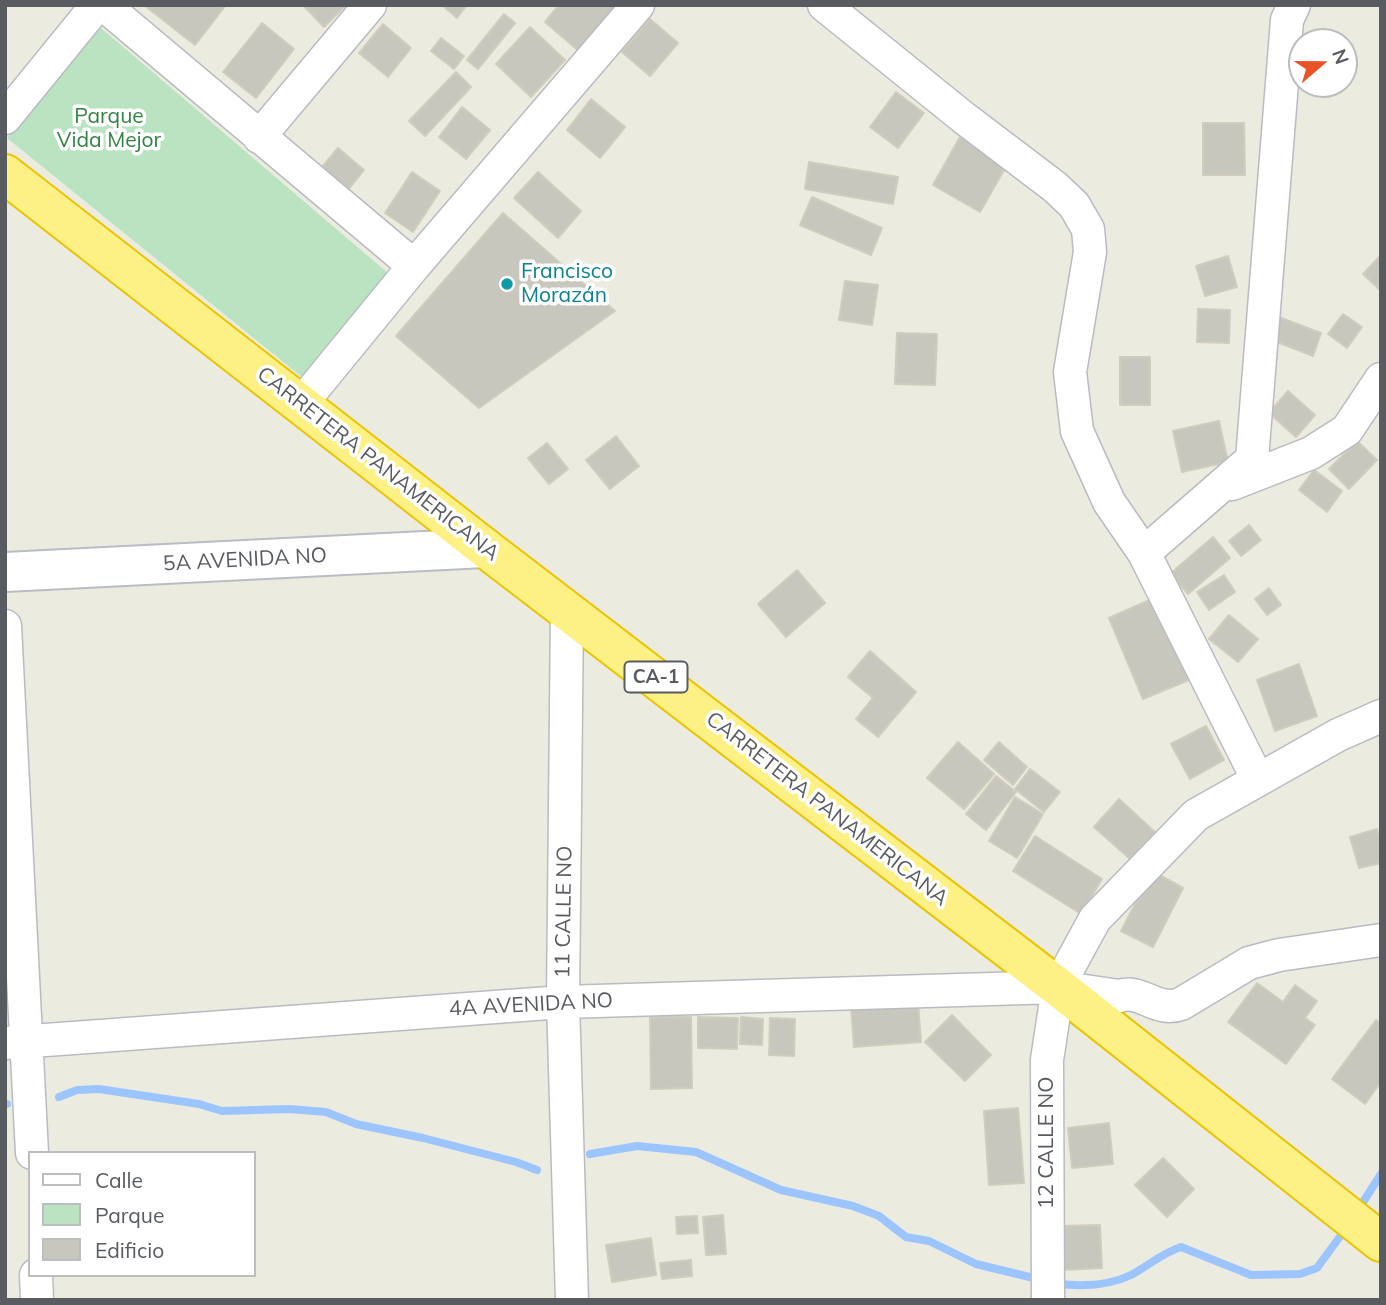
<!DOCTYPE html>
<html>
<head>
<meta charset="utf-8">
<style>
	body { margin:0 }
	#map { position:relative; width:1386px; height:1305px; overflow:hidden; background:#ecebdf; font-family:Mulish,sans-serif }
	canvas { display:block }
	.frame { position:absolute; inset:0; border:7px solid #585b60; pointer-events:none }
	.legend { position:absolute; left:28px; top:1151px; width:228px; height:126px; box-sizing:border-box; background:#fff; border:2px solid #bcbdbf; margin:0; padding:9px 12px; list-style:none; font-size:21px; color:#585b60 }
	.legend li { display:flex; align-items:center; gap:14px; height:35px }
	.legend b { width:35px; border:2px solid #bcbdbf }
	.north { position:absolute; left:1288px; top:28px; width:70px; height:70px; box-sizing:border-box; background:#fff; border:2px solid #bcbdbf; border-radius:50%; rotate:70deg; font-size:19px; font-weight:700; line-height:28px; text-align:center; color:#585b60 }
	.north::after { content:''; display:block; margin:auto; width:24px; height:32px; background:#ea5227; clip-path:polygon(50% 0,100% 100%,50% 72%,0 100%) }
</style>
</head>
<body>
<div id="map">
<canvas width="1386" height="1305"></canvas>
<div class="frame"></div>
<ul class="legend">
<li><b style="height:9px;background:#fff"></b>Calle</li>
<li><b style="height:19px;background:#bae4c1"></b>Parque</li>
<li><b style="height:19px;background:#c8c7be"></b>Edificio</li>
</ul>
<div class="north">N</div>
</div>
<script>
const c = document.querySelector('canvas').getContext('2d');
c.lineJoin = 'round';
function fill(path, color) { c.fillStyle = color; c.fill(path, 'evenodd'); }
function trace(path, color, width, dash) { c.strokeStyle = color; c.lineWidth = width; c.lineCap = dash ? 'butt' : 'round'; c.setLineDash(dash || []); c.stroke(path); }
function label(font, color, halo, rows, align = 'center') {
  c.font = font + ' Mulish,sans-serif'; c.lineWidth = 7; c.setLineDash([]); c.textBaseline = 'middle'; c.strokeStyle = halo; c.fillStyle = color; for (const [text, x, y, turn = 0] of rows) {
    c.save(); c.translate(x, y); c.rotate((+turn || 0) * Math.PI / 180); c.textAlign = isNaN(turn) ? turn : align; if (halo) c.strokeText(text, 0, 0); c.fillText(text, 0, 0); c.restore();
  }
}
const green = new Path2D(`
	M101,28L389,274L303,378L7,138Z`);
const stream = new Path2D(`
	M59,1097L77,1090L99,1089L199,1104L222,1111L290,1109L326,1112L356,1124L423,1138L516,1162L537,1170
	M5,1104H7
	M590,1154L637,1146L696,1152L781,1190L853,1206L879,1216L906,1237L929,1241L976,1264L1042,1280
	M1358,1210L1381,1174
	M1054,1283C1080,1287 1108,1286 1131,1275C1148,1266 1162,1253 1181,1247L1251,1275L1300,1274L1317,1268L1347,1227`);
const building = new Path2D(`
	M144,5H226L195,45Z
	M303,5H346L324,27Z
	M442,5H467L457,18Z
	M559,5H619L581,53L545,22Z
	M504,14L515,23L478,69L467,60Z
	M650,19L678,43L650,76L622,52Z
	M262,23L294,49L256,98L223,72Z
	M383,24L411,48L388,77L359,53Z
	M530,27L565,60L531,97L496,64Z
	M441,38L464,56L454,69L431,51Z
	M456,72L471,87L425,136L409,121Z
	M896,92L924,113L898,148L870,127Z
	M591,99L625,127L600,158L567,130Z
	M462,107L490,130L466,159L439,137Z
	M1203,123H1244L1245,175H1203Z
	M960,137L1007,165L980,212L933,185Z
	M338,148L364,170L348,190L322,167Z
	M809,162L898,177L893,204L805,189Z
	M412,172L440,191L413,232L385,213Z
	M538,172L581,211L558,238L514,198Z
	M812,197L882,228L871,255L800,225Z
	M503,213L615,311L479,408L396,336Z
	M1381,255V291L1363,274Z
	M1228,256L1237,287L1205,296L1196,266Z
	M845,281L878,285L872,325L839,320Z
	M1198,309L1230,310L1229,343L1197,342Z
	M1343,314L1362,327L1347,348L1328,334Z
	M1276,316L1321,333L1313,356L1267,338Z
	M897,333L937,334L935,385L895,384Z
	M1120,357H1150V405H1120Z
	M1288,391L1315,415L1296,437L1269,413Z
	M1219,421L1228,462L1182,472L1173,431Z
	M616,436L639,466L610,489L586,460Z
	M1357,441L1377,460L1349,489L1329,469Z
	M547,443L568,469L549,484L528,458Z
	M1314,470L1342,491L1327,512L1299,490Z
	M1249,525L1261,540L1241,556L1229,541Z
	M1213,537L1230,558L1188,594L1171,573Z
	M797,570L825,603L786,637L758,604Z
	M1224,575L1235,592L1209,610L1197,592Z
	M1269,588L1281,605L1267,615L1255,599Z
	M1154,598L1189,680L1143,699L1109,618Z
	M1229,615L1258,639L1238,662L1209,639Z
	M870,651L916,692L878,737L856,719L873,698L848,677Z
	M1299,664L1317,716L1275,731L1257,680Z
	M1206,726L1224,760L1190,779L1171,744Z
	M958,742L994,774L964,809L927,778Z
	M999,742L1027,767L1013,785L984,760Z
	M1030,769L1060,792L1044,812L1015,789Z
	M996,776L1016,792L986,830L966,814Z
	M1015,797L1043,814L1017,858L989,841Z
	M1119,799L1155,832L1130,859L1094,827Z
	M1377,829L1381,841V863L1359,868L1350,837Z
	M1035,836L1102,879L1081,914L1013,871Z
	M1152,871L1183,888L1153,947L1121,931Z
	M1257,983L1283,1002L1295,985L1317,1001L1305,1018L1315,1025L1286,1064L1228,1022Z
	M918,1002L921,1042L854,1047L851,1007Z
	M952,1015L991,1055L965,1081L925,1042Z
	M650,1017H691L692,1088L651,1089Z
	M698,1017L738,1018L737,1049L698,1048Z
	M741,1017L763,1019L762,1045L740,1044Z
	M770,1018L795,1019L794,1056L769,1055Z
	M1376,1020L1381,1024V1082L1365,1104L1332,1079Z
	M1018,1108L1024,1183L989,1185L984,1111Z
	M1109,1123L1113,1164L1072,1168L1068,1128Z
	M1163,1158L1194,1189L1167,1217L1135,1185Z
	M723,1215L726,1254L706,1255L703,1217Z
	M697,1216L698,1233L677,1234L676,1217Z
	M1100,1225L1102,1268L1063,1270L1061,1226Z
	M651,1238L656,1275L612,1282L606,1245Z
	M691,1260L692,1276L662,1279L660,1263Z`);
const street = new Path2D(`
	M104,5L414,266
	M824,5L964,118L1055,187L1074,205L1088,229L1090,252L1070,372L1077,431L1109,502L1144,553
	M5,118L97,5
	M259,137L370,5
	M301,404L414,266L638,5
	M1232,484L1311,453L1347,430L1381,379
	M567,609L563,1002L572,1300
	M5,626L32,1153
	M1258,780L1144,553L1252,459L1287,20L1294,5
	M5,1043L563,1002L1058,987L1119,996C1141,988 1156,1013 1181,1004L1249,963L1279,955L1381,940
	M36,1275L37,1300
	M1048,1300L1047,1060L1058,987L1095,919L1196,815L1338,735L1381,716`);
const secondary = new Path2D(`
	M5,572L485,548`);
const highway = new Path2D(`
	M5,174L485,548L1058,987L1381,1242`);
const markers = [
	[507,284,7,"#0f9aa8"]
];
const shields = [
	[656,677,63]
];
const shieldNames = [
	["CA-1",656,677]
];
const parkNames = [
	["Parque",109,117],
	["Vida Mejor",109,141]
];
const cultureNames = [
	["Francisco",521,272],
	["Morazán",521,296]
];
const streetNames = [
	["CARRETERA PANAMERICANA",378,464,38],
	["5A AVENIDA NO",245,560,-3],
	["CARRETERA PANAMERICANA",827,809,38],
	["11 CALLE NO",564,912,-89],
	["4A AVENIDA NO",531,1005,-3],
	["12 CALLE NO",1047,1143,-90]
];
fill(green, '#bae4c1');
trace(stream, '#9cc5ff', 8);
fill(building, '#c8c7be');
trace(building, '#d0cdbd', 2);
trace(street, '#babbc1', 35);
trace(secondary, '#babcc4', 42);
trace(highway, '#ebc400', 42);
trace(street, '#fff', 32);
trace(secondary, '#fff', 38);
trace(highway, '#fdf084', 38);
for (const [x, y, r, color] of markers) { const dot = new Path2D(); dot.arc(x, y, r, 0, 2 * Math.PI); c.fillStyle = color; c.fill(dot); trace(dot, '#fff', 2.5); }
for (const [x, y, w] of shields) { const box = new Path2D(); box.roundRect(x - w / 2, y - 15.5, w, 31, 5); c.fillStyle = '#fff'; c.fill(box); trace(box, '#585b60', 2); }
label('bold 19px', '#585b60', null, shieldNames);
label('21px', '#338443', '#fff', parkNames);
label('21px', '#0d838f', '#fff', cultureNames, 'left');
label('21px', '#585b60', '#fff', streetNames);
</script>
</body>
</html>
